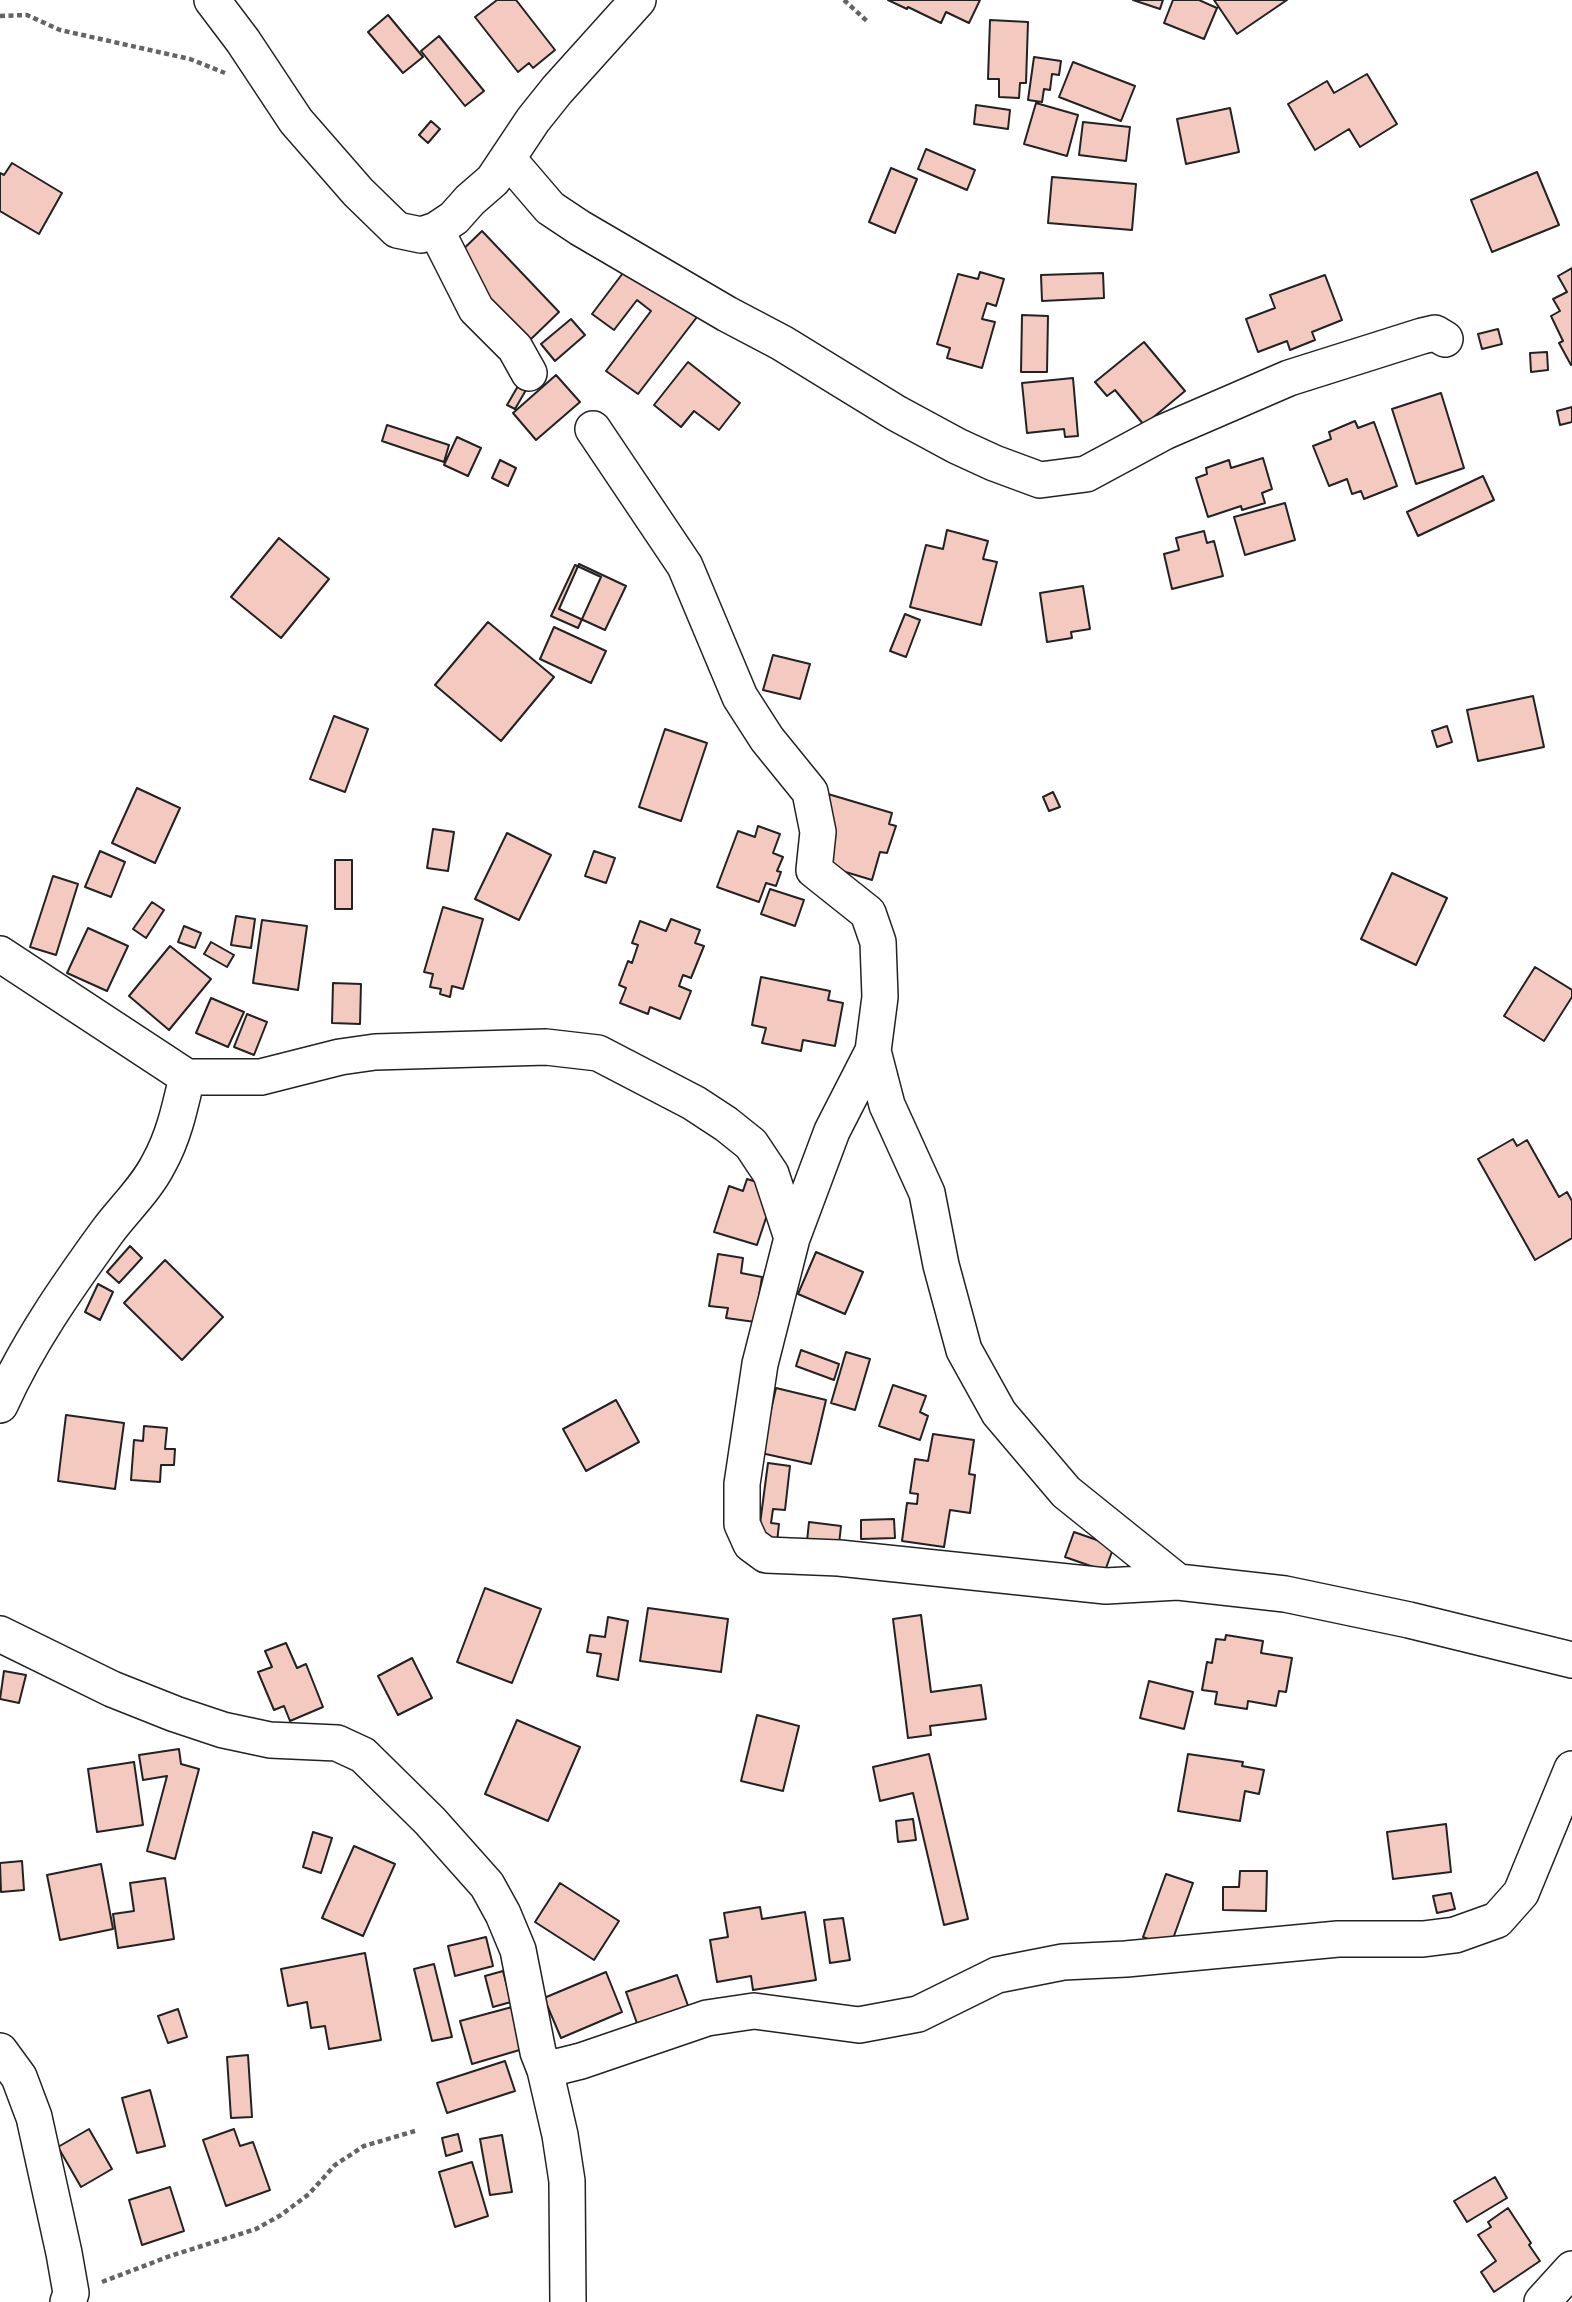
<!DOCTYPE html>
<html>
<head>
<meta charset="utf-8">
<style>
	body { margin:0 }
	canvas { display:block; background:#fff }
</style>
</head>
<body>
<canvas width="1572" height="2302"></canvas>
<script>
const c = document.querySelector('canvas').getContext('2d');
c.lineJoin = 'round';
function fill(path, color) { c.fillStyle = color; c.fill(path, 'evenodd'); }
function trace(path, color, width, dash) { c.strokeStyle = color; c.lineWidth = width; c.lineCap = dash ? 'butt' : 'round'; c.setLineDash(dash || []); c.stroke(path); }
const building = new Path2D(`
	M497,0H516L555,50L533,68L529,63L518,72L475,17Z
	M888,0H980L969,23L946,12L941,23L908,7L907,9Z
	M1133,0H1163L1160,9Z
	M1173,0H1199L1217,8L1204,39L1164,23Z
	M1214,0H1287L1237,34Z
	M388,15L423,57L403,73L368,32Z
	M990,20L1028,22L1026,83H1020L1019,98L999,97V79H988Z
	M439,36L484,91L465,106L421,51Z
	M1034,57L1061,61L1059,75L1052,74L1050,90L1044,89L1042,102L1028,100Z
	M1073,62L1135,86L1121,121L1059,97Z
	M1367,74L1397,124L1360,147L1349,129L1315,150L1288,104L1327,81L1334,93Z
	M1036,103L1078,115L1067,156L1024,144Z
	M976,105L1010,110L1008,129L974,124Z
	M1230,108L1239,152L1186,164L1177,119Z
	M431,121L440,129L428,143L419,135Z
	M1083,122L1130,127L1126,161L1079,155Z
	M926,149L975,170L967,190L918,169Z
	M12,163L62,193L39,234L0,211V173L4,175Z
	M891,168L917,179L895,233L869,222Z
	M1537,172L1559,225L1492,252L1471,200Z
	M1052,177L1136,184L1132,230L1048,223Z
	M482,231L559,312L529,341L452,260Z
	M629,265L697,317L638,394L606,371L651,311L637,300L614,330L592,314Z
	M1572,268V364L1571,365L1559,343L1563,341L1551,316L1560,311L1553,299L1567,292L1558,276Z
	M980,272L1004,279L996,306L987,303L982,319L995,322L982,368L947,358L950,348L937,344L958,274L978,279Z
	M1103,273L1104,298L1042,301L1041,275Z
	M1325,275L1342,320L1312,332L1315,340L1290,350L1287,341L1258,352L1246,319L1275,308L1270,295Z
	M1022,315L1048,316L1047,372H1021Z
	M571,319L585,335L555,361L541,344Z
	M1498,329L1502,344L1482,349L1478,334Z
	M1144,342L1185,391L1144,425L1115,390L1107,396L1095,382Z
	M1547,352L1548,370L1531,372L1530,353Z
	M688,362L740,403L719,430L694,411L681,427L654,405Z
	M556,375L580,402L536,440L513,413Z
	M1073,378L1078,436L1065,437L1064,429L1027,433L1022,383Z
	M518,386L526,390L515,409L507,405Z
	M1441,393L1464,468L1416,484L1392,409Z
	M1572,407V422L1560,425L1557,411Z
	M1355,421L1358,428L1374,422L1397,486L1364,499L1361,491L1352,494L1347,479L1329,486L1313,446L1331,439L1329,432Z
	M387,425L449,445L444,462L382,441Z
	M457,437L481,448L468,476L444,465Z
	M1263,458L1272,489L1262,493L1265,503L1242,510L1241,506L1208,517L1196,478L1207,474L1206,468L1229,460L1231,468Z
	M500,460L516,468L508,486L492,478Z
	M1483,476L1494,500L1418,536L1407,512Z
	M1285,503L1295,540L1245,555L1234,517Z
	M947,530L988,541L983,559L997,562L981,625L910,607L926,545L943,549Z
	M1204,531L1207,543L1214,541L1223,576L1172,589L1164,554L1179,550L1176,538Z
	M279,538L329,579L281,638L231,597Z
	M579,564L626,586L605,630L559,609Z
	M575,565L601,577L578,628L551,616Z
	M1083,586L1090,629L1071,632L1072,638L1047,642L1040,593Z
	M905,614L920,620L906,657L890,651Z
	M488,622L554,677L501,741L435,685Z
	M554,627L606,651L591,683L540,659Z
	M773,655L810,664L800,699L763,690Z
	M1533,696L1544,747L1478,761L1467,710Z
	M334,716L368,729L345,792L310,779Z
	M1447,726L1452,742L1437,747L1432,731Z
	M665,729L707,743L681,821L639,807Z
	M137,788L180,808L155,863L112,843Z
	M1053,792L1060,807L1049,811L1043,797Z
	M828,794L892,813L889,824L896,826L887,853L880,852L872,880L819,864Z
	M758,826L780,834L773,853L783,857L777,871L781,872L776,886L766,883L759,902L717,887L738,831L755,837Z
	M433,829L454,832L448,871L427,868Z
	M507,833L551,855L519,920L475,899Z
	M100,851L125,862L111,897L85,887Z
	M594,851L615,858L606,883L585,876Z
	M335,860H352V909H335Z
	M1392,873L1447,898L1416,965L1361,939Z
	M53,876L78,884L56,955L30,947Z
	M770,889L804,900L795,926L761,914Z
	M152,902L164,910L146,938L133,929Z
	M443,907L483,919L463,989L452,986L450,997L440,994L441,989L430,987L433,974L424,972Z
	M236,916L255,919L251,948L231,945Z
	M671,919L700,930L695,943L704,946L691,978L683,975L679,986L691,991L680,1019L650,1007L648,1014L620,1003L626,988L619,985L628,961L632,963L638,945L632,943L640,921L666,931Z
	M262,920L307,926L298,990L253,983Z
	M184,926L201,933L195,948L178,942Z
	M88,928L128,946L107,991L67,973Z
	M211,942L234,955L227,967L204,954Z
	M170,946L211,979L169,1030L129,996Z
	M1535,967L1572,990V997L1544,1041L1504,1016Z
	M761,977L830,991L828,1000L843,1003L835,1046L803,1040L801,1051L762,1043L766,1028L752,1025Z
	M333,983L361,984L360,1024L332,1023Z
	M211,998L244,1012L228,1047L196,1033Z
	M247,1014L267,1022L254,1055L234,1047Z
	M1513,1139L1517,1146L1527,1140L1559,1197L1567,1192L1572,1201V1238L1535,1260L1478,1159Z
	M747,1179L776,1188L757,1245L714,1232L729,1186L743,1191Z
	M130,1246L142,1258L119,1283L107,1272Z
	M816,1252L863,1272L845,1314L798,1294Z
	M718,1254L743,1258L741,1273L762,1277L755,1322L726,1318L728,1308L709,1306Z
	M165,1260L223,1317L182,1360L124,1303Z
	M98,1284L113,1292L100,1320L85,1312Z
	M801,1350L839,1364L834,1380L796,1366Z
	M846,1352L870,1359L855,1410L831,1403Z
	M893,1385L926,1396L920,1412L928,1416L920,1440L879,1426Z
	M776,1388L826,1400L811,1464L761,1453Z
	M616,1400L639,1442L586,1471L563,1429Z
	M66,1415L124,1423L115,1489L58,1481Z
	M144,1426L167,1428L165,1449H175L174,1465H161L160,1482L131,1480L134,1440L143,1441Z
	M933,1434L974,1440L969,1474L975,1475L970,1513L950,1510L944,1547L902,1541L907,1503L917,1504L918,1494L910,1493L915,1459L928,1461Z
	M768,1463L790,1466L785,1510L773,1509L771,1523L779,1524L777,1542L758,1539Z
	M894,1519L895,1538L861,1539V1520Z
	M809,1522L841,1526L839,1544L807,1541Z
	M1074,1532L1114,1546L1105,1571L1065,1557Z
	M485,1588L541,1609L512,1683L457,1662Z
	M648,1608L728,1619L721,1672L640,1661Z
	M921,1615L931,1692L981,1685L986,1719L930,1726L931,1735L908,1738L893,1619Z
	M608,1617L628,1621L618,1680L597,1676L601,1654L587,1652L590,1635L605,1637Z
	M1226,1635L1263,1641L1261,1653L1292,1658L1286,1692L1279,1691L1276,1706L1248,1701L1247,1709L1215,1704L1217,1692L1202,1690L1207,1662L1212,1663L1216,1639L1225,1640Z
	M286,1643L297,1668L306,1664L323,1707L290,1721L284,1706L274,1710L258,1672L272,1667L265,1651Z
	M412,1658L432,1698L398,1715L378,1676Z
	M4,1671L26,1675L19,1703L0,1699Z
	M1149,1681L1193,1692L1184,1729L1140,1718Z
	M757,1715L799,1726L783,1791L741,1781Z
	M517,1720L580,1747L548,1821L485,1794Z
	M179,1749L181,1764L199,1769L175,1859L147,1851L167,1776L143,1780L139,1755Z
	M929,1754L968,1919L944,1925L913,1793L880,1801L873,1767Z
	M1188,1754L1243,1762L1242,1766L1264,1770L1259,1794L1245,1791L1240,1821L1178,1811Z
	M134,1762L143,1825L97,1832L88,1769Z
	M913,1819L916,1840L898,1842L896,1821Z
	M1446,1824L1451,1872L1393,1879L1387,1832Z
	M313,1832L332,1838L321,1873L303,1867Z
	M354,1846L395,1864L363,1936L322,1918Z
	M22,1861L24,1890L1,1892L0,1863Z
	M101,1864L113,1929L60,1940L47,1875Z
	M1240,1871H1267L1266,1911L1223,1910V1887H1239Z
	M1166,1874L1193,1883L1170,1947L1143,1937Z
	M165,1878L174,1939L118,1948L113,1914L134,1911L130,1883Z
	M560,1883L619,1921L594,1960L535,1922Z
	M1451,1893L1455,1909L1437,1913L1433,1896Z
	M760,1907L762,1919L805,1912L816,1980L753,1990L751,1976L717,1982L710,1940L728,1937L724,1913Z
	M843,1918L850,1960L830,1963L824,1920Z
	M486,1937L493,1966L455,1976L448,1946Z
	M365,1953L381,2040L329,2049L325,2026L311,2028L307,2002L288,2006L281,1969Z
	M434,1964L452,2037L432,2041L414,1969Z
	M503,1971L511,2002L493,2007L485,1976Z
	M606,1972L622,2012L561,2038L544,1998Z
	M677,1975L691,2014L640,2032L626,1992Z
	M512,2007L523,2049L472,2064L460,2021Z
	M178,2009L187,2037L168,2043L158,2016Z
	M248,2055L252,2117L231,2118L227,2057Z
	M505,2061L515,2091L447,2113L437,2083Z
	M150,2090L165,2146L137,2153L122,2098Z
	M89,2129L112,2169L81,2187L58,2147Z
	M234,2129L240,2146L253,2142L270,2190L226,2206L203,2140Z
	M458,2134L462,2151L446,2156L442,2138Z
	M502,2135L512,2192L490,2195L480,2139Z
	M472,2162L488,2216L455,2227L439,2172Z
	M1495,2177L1507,2198L1467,2222L1454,2201Z
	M170,2187L184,2231L142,2245L129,2200Z
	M1508,2208L1531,2243L1529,2245L1540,2261L1494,2292L1481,2272L1496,2261L1478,2235L1491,2227L1488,2222Z`);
const path = new Path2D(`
	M844,0L868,22
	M0,16L27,15L60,30L190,59L225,73
	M102,2282L170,2256L256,2229L281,2215L309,2194L335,2165L364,2146L415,2131`);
const minor = new Path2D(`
	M212,0L243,41L296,121L358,192L397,230L421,235L436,230L476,309L515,348L529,373
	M508,159L550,208L580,228L727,314L782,343L896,413L957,446L994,463L1040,480L1086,474L1164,432L1289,378L1422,336L1435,333L1445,339
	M436,230L454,218L470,200L493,180L533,120L557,90L638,0
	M593,429L685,566L740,697L767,739L810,792L818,832L814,870L868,913L878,942L880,997L873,1051L887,1105L927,1193L941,1265L964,1350L999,1413L1066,1492L1178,1582L1285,1594L1409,1620L1572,1660
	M0,954L187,1077C180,1107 174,1136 159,1163C146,1189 124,1209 107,1232C67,1287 28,1343 0,1405
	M873,1051L832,1131L792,1238L760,1364L742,1484V1524L751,1544L766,1555L839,1558L1106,1586L1178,1582
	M187,1077H261L340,1057L375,1052L546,1047L598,1053L694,1103L726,1124L751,1144L771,1174L792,1238
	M0,1634L112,1689L175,1714L223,1730L270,1740L337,1743L363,1755L430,1821L487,1885L503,1914L518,1950L538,2052L545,2070L560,2135L567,2181L568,2302
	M0,2051L19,2077L34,2117L64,2253L71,2293L68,2302
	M545,2070L581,2061L707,2018L754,2011L859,2025L918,2014L997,1975L1063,1962L1126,1959L1338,1939H1423L1455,1935L1497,1920L1521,1893L1572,1769
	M1542,2302L1572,2269`);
fill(building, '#f3c9c0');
trace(building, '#222', 2);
trace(minor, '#222', 38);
trace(path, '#646464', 4.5, [5, 3.5]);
trace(minor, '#fff', 35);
</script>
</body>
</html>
